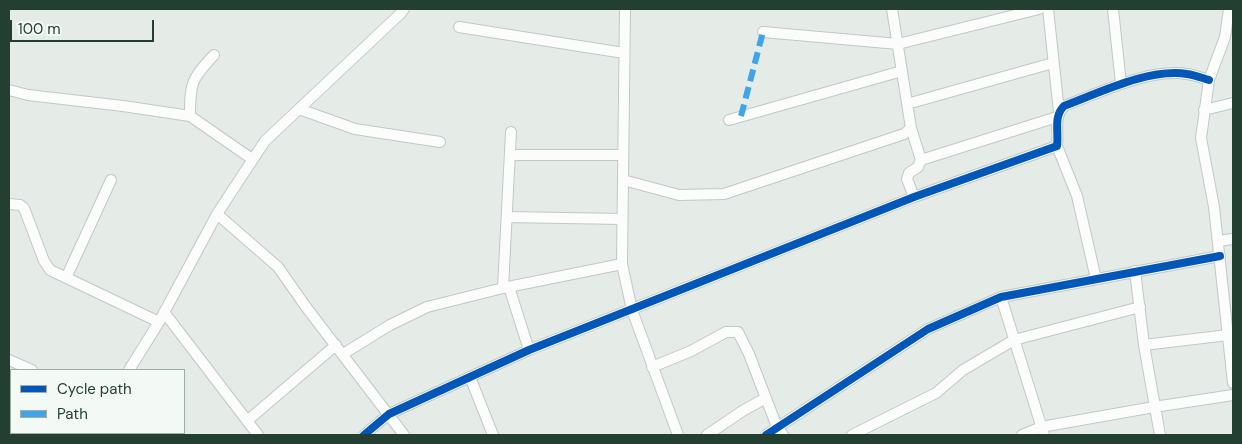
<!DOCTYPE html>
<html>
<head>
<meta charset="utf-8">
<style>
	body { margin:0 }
	#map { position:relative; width:1242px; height:444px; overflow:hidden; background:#e5ebe7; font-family:"DM Sans",sans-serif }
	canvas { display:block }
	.frame { position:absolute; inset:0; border:10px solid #223f31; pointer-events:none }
	.legend { position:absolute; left:10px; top:369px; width:175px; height:65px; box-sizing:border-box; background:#f3f9f5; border:1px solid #9fafa7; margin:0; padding:6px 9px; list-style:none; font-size:15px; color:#223f31 }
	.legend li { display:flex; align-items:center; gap:10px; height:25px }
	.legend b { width:25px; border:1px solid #9fafa7 }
	.scale { position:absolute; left:10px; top:20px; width:144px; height:22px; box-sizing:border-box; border:2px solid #223f31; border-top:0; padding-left:6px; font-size:15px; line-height:18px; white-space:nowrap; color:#223f31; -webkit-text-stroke:4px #f3f9f5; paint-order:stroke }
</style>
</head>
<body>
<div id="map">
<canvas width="1242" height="444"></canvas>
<div class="frame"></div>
<ul class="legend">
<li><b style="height:6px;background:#0057b8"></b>Cycle path</li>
<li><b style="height:6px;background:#3ea4eb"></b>Path</li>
</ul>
<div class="scale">100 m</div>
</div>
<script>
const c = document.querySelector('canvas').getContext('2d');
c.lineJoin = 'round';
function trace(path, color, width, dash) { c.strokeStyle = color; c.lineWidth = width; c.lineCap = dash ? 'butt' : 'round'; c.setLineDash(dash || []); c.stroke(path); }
const minor = new Path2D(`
	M625,9L622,264L632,310L678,435
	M892,9L911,128L921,160L918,167L909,173L907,179L914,197
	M1048,9L1059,112
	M1113,9L1121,84
	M1229,9L1225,37L1209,80L1201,138L1214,207L1233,383
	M459,27L624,53
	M763,32L898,44L1039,9
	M9,90L28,95L123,106L190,116L252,159
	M907,104L1053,63
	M299,109L355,129L440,142
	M1204,110L1233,103
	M190,116C190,84 191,79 214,55
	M729,120L902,71
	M1057,146L1077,196L1096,279
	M510,155H623
	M921,160L1057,117
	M623,180L679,195L724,194L904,134L911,128
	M9,204L20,205L24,208L44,261L50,270L159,322
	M217,214L278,267L306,307L404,435
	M507,217L622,219
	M1218,241L1233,239
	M1135,271L1144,345L1160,435
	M66,278L111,180
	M509,287L529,350
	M503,288L511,132
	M1001,297L1044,435
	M164,312L258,435
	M1144,345L1228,335
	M343,354L390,325L427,307L503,288L622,264
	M9,360L32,370
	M652,367L691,351L726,332H738L749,354L777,427L783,435
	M129,370L159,322L217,214L265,141L401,13L404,9
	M470,377L493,435
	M247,421L336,345
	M88,435L90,433
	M364,435L389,414L529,350L914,197L1057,146C1059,131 1053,117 1064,106C1099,93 1149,68 1187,74C1195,75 1202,78 1209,80
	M707,435L744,410L766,398
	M766,435L928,329L1001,297L1220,256
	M852,435L936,393L963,370L1014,340L1140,307
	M1022,435L1041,427L1154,407L1233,395`);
const quiet = new Path2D(`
	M741,116L763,32`);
const cycleway = new Path2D(`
	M364,435L389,414L529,350L914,197L1057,146C1059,131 1053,117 1064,106C1099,93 1149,68 1187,74C1195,75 1202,78 1209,80
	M766,435L928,329L1001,297L1220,256`);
trace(minor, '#c2c8c4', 12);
trace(minor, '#fbfcfb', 10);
trace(quiet, '#3ea4eb', 6, [12, 6]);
trace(cycleway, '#0057b8', 8);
</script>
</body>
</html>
